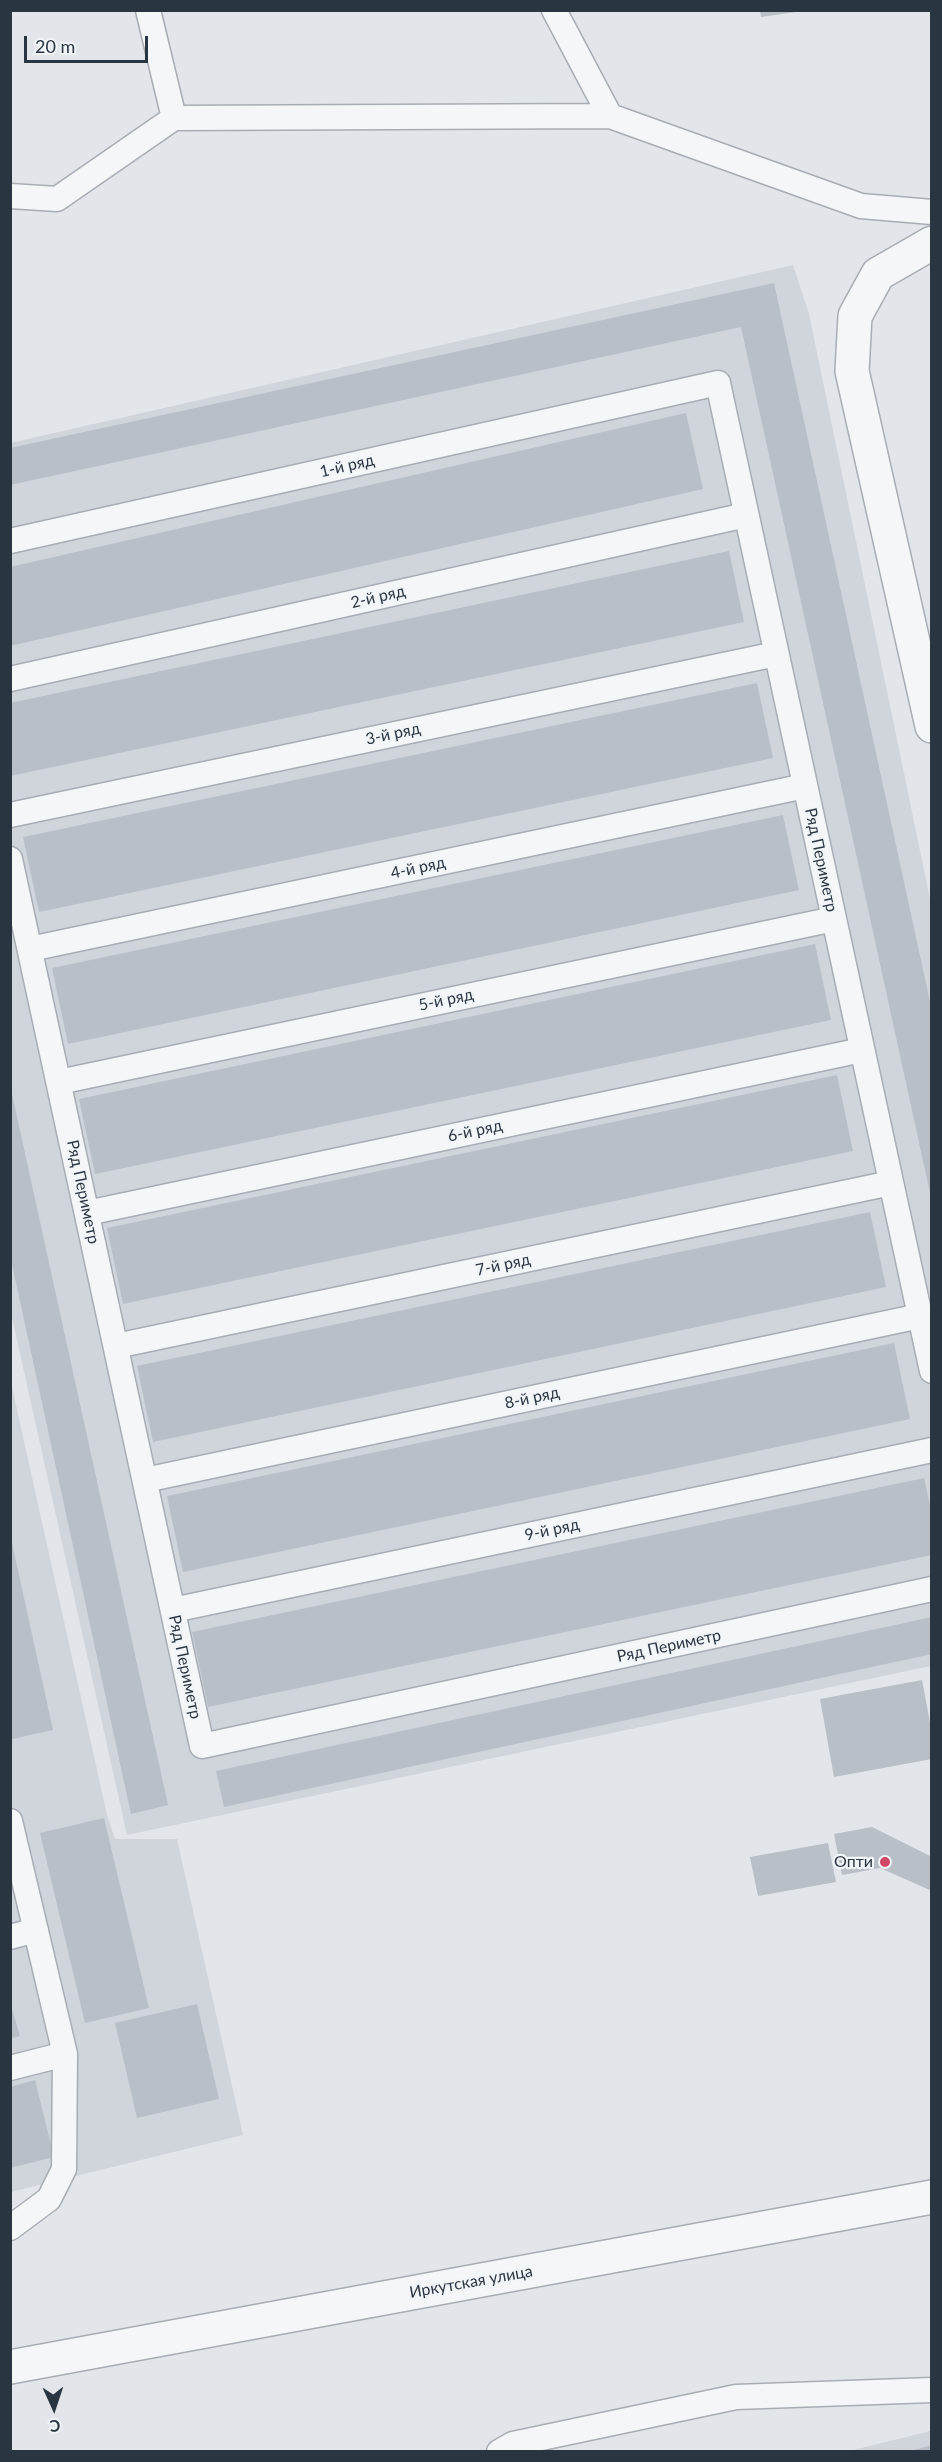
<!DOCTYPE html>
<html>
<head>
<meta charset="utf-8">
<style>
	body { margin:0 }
	#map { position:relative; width:942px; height:2462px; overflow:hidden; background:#e2e6ea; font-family:Lato,sans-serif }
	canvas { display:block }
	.frame { position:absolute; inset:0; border:12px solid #2a3542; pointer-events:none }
	.north { position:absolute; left:24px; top:2378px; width:60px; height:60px; -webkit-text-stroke:4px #f2f5f8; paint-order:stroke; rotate:177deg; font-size:16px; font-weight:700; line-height:24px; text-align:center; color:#2a3542 }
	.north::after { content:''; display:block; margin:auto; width:21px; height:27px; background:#2a3542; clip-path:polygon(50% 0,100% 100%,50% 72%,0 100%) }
	.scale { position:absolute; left:24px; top:36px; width:124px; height:27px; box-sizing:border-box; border:3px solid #2a3542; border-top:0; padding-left:8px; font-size:18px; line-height:21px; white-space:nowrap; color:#2a3542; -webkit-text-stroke:4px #f2f5f8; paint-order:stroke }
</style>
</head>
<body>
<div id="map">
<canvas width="942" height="2462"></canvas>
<div class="frame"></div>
<div class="north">С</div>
<div class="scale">20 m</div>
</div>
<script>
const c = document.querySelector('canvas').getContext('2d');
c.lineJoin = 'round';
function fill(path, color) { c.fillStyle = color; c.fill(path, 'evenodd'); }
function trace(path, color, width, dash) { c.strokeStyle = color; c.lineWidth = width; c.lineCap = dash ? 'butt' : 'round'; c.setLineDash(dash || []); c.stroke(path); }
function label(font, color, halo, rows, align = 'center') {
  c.font = font + ' Lato,sans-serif'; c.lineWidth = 4.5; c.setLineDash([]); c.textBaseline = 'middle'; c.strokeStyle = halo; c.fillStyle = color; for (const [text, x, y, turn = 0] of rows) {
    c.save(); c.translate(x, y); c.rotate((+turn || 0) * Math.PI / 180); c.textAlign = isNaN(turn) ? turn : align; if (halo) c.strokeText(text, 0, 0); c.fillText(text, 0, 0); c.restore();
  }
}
const built = new Path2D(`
	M793,265L809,314L931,904V1666L127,1835L11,1313L10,443Z
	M10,1378L107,1815L115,1839H177L243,2135L11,2192Z
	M931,2430V2451L845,2452L927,2432Z`);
const building = new Path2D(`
	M760,10H795L796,12L761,17Z
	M774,283L932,1011V1202L741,327L10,485V448Z
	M686,413L703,489L10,646V567Z
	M729,551L744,622L10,776V703Z
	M757,683L773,758L39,912L23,837Z
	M783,815L799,890L68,1044L52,968Z
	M815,944L831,1020L95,1174L79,1099Z
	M837,1075L853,1151L123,1304L107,1228Z
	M10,1085L168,1805L131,1814L10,1255Z
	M870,1212L886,1287L153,1442L137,1366Z
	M894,1343L910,1419L183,1572L167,1496Z
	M924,1478L932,1514V1555L208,1707L192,1632Z
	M10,1534L53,1730L12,1739L10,1733Z
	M932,1617V1654L224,1807L216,1771Z
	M922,1680L932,1733V1759L834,1777L820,1699Z
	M104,1818L149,2008L85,2023L40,1833Z
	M872,1827L932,1857V1891L880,1868L842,1875L834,1834Z
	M828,1843L836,1882L758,1896L750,1857Z
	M10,2003L20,2036L10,2038Z
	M197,2004L219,2099L137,2118L115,2023Z
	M35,2080L54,2157L10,2168V2087Z
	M932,2445V2451H910Z`);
const service = new Path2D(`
	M148,10L174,118L610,116
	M554,10L610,116L861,206L932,212
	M10,196L57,199L174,118
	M10,541L718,383L932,1371
	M10,679L746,515
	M10,815L776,654
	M10,859L202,1746L932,1589
	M30,949L805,786
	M59,1082L834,919
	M87,1213L862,1050
	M116,1346L891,1183
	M145,1480L920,1316
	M173,1610L932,1450
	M10,1821L65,2054L64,2169L49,2199L10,2228
	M10,1937L36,1930
	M10,2068L65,2054
	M499,2452L513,2444L736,2397L932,2390`);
const minor = new Path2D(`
	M932,243L878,274L855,316L852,371L932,726`);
const tertiary = new Path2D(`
	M10,2367L932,2197`);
const markers = [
	[885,1862,6,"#cf4767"]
];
const streetNames = [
	["1-й ряд",347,466,-13],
	["2-й ряд",378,597,-13],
	["3-й ряд",393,734,-12],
	["Ряд Периметр",821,860,78],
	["4-й ряд",418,868,-12],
	["5-й ряд",446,1000,-12],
	["6-й ряд",475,1131,-12],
	["Ряд Периметр",83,1192,78],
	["7-й ряд",503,1265,-12],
	["8-й ряд",532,1398,-12],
	["9-й ряд",552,1530,-12],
	["Ряд Периметр",669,1646,-12],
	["Ряд Периметр",185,1667,78],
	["Иркутская улица",471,2282,-10]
];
const poiNames = [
	["Опти",873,1862]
];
fill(built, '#d0d5dc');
fill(building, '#b9bfc7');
trace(service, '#a7adb4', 27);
trace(minor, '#a7adb4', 36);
trace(tertiary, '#a7adb4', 36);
trace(service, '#f5f6f8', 24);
trace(minor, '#f5f6f8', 33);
trace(tertiary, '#f5f6f8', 33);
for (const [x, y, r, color] of markers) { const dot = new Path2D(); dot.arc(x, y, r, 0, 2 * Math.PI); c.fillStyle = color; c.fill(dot); trace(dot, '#f2f5f8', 2); }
label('16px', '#2a3542', '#f2f5f8', streetNames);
label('16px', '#2a3542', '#f2f5f8', poiNames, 'right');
</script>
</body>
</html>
